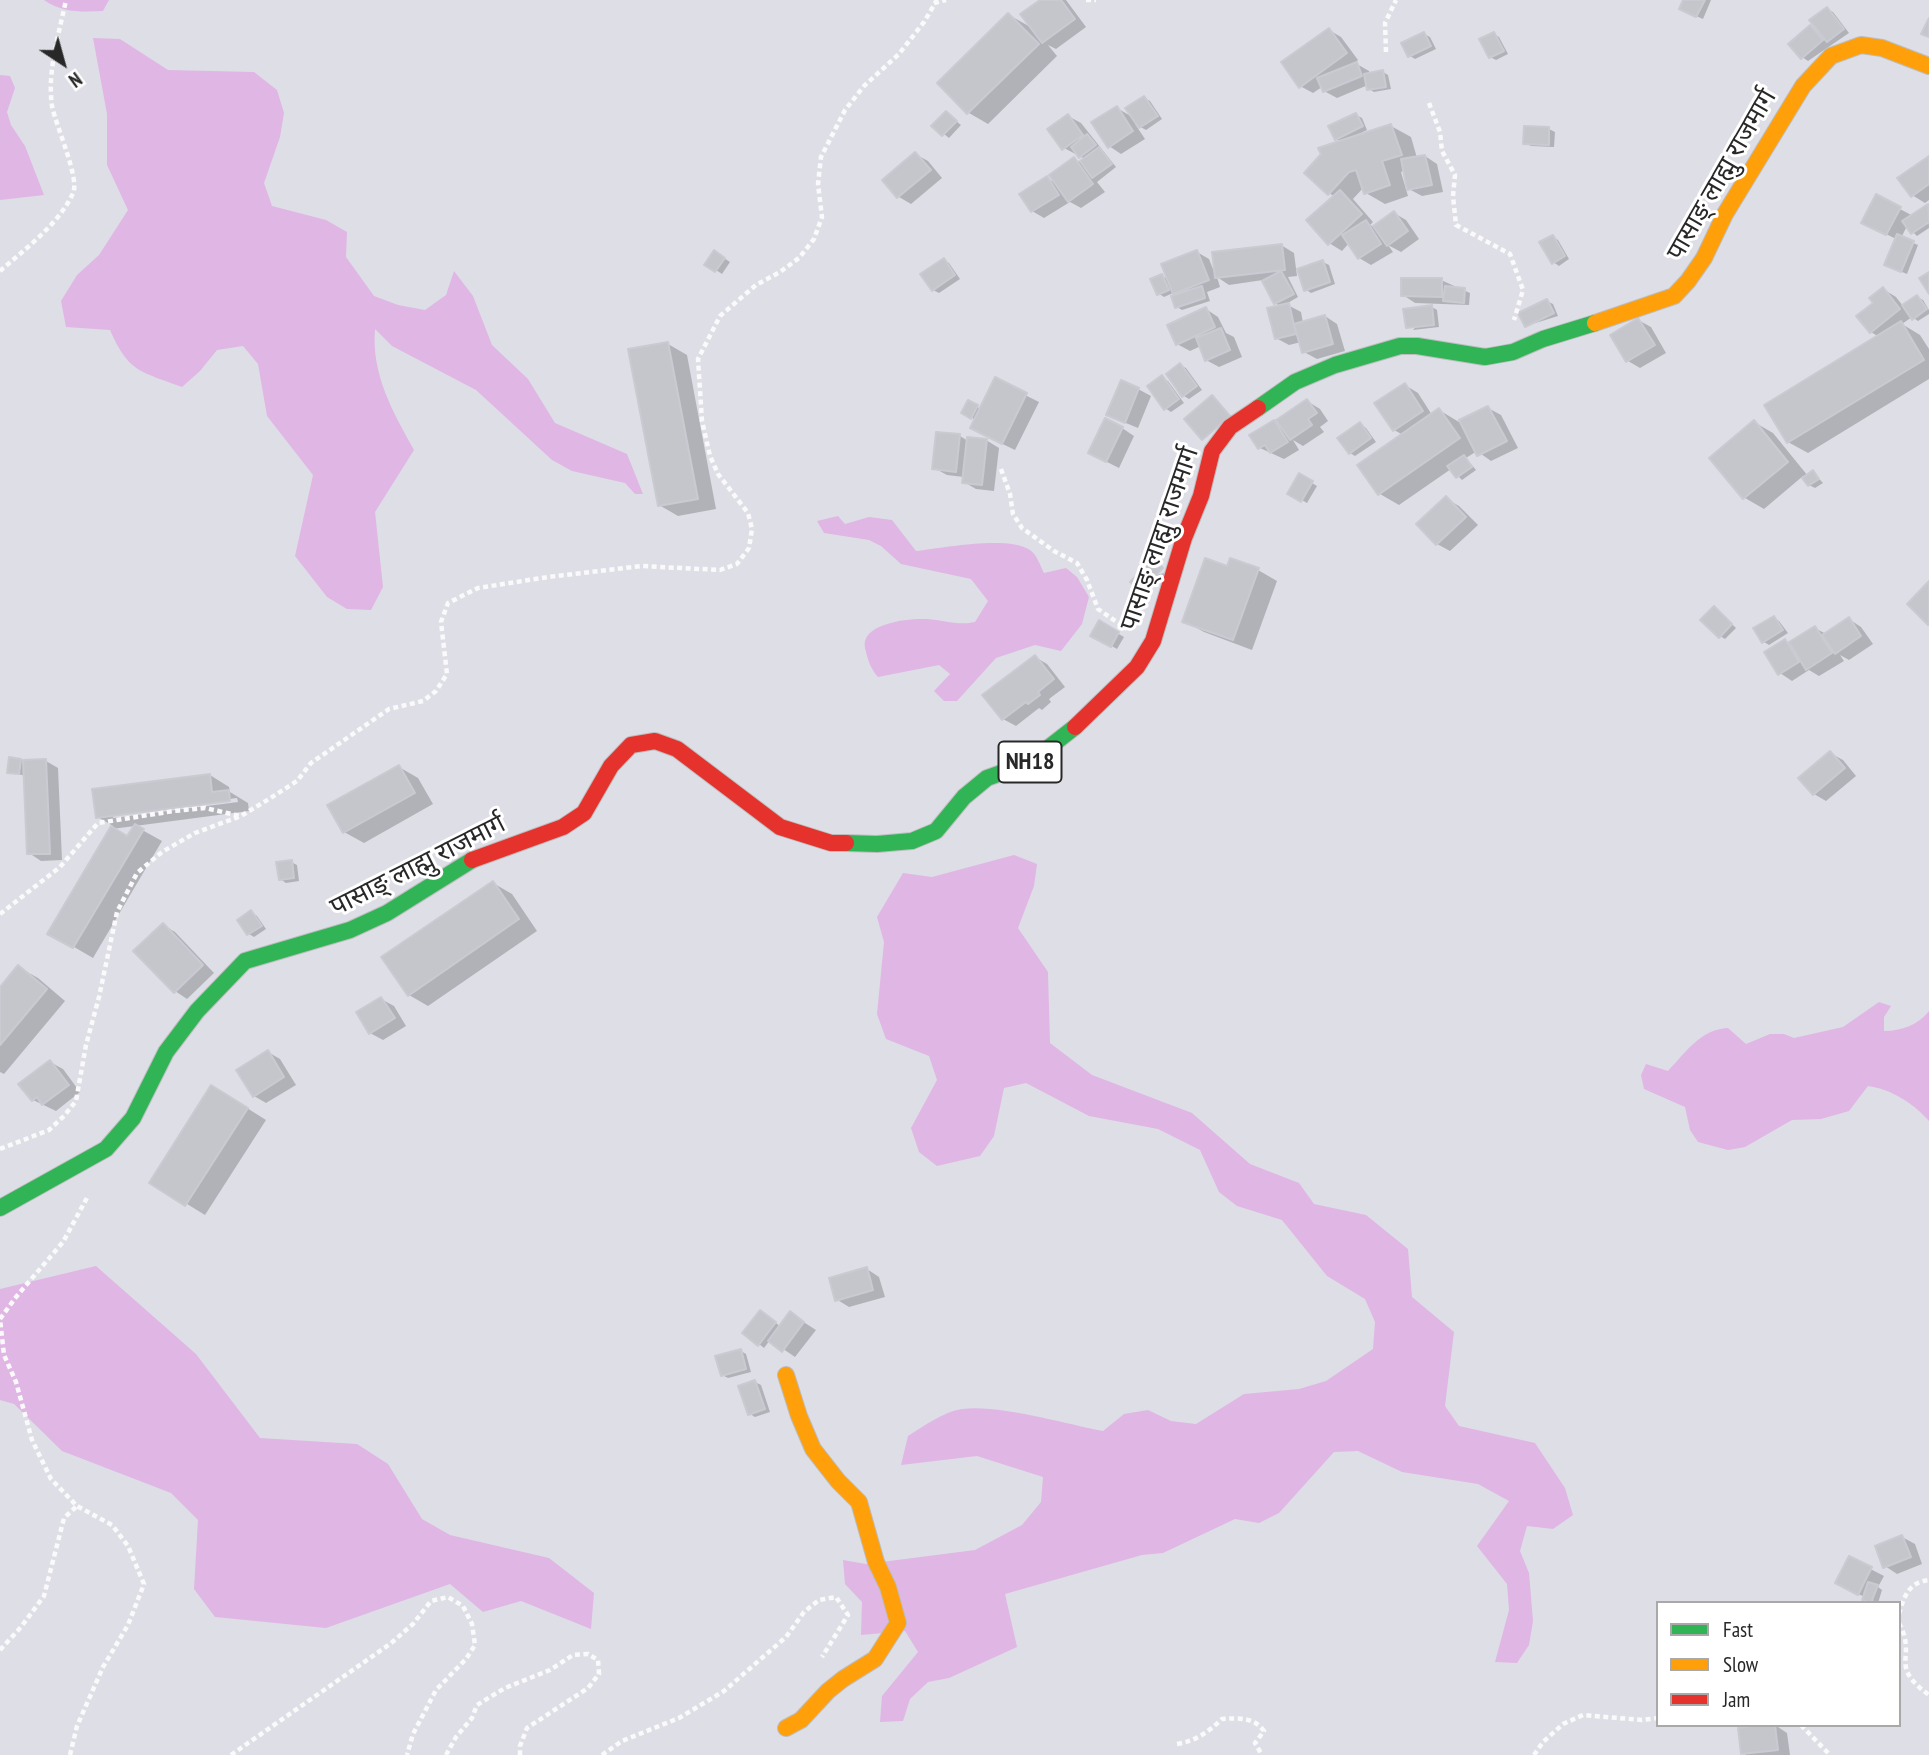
<!DOCTYPE html>
<html>
<head>
<meta charset="utf-8">
<style>
	body { margin:0 }
	#map { position:relative; width:1929px; height:1755px; overflow:hidden; background:#dedee7; font-family:"PT Sans Narrow",sans-serif }
	canvas { display:block }
	.legend { position:absolute; left:1656px; top:1601px; width:245px; height:126px; box-sizing:border-box; background:#fff; border:2px solid #a9a9a9; margin:0; padding:9px 12px; list-style:none; font-size:21px; color:#282828 }
	.legend li { display:flex; align-items:center; gap:14px; height:35px }
	.legend b { width:35px; border:2px solid #a9a9a9 }
	.north { position:absolute; left:28px; top:28px; width:70px; height:70px; -webkit-text-stroke:5px #fff; paint-order:stroke; rotate:144deg; font-size:19px; font-weight:700; line-height:28px; text-align:center; color:#282828 }
	.north::after { content:''; display:block; margin:auto; width:24px; height:32px; background:#282828; clip-path:polygon(50% 0,100% 100%,50% 72%,0 100%) }
</style>
</head>
<body>
<div id="map">
<canvas width="1929" height="1755"></canvas>
<ul class="legend">
<li><b style="height:9px;background:#30b455"></b>Fast</li>
<li><b style="height:9px;background:#ff9f0a"></b>Slow</li>
<li><b style="height:9px;background:#e5322d"></b>Jam</li>
</ul>
<div class="north">N</div>
</div>
<script>
const c = document.querySelector('canvas').getContext('2d');
c.lineJoin = 'round';
function fill(path, color) { c.fillStyle = color; c.fill(path, 'evenodd'); }
function trace(path, color, width, dash) { c.strokeStyle = color; c.lineWidth = width; c.lineCap = dash ? 'butt' : 'round'; c.setLineDash(dash || []); c.stroke(path); }
function label(font, color, halo, rows, align = 'center') {
  c.font = font + ' "PT Sans Narrow","Noto Sans Devanagari",sans-serif'; c.lineWidth = 6; c.setLineDash([]); c.textBaseline = 'middle'; c.strokeStyle = halo; c.fillStyle = color; for (const [text, x, y, turn = 0] of rows) {
    c.save(); c.translate(x, y); c.rotate((+turn || 0) * Math.PI / 180); c.textAlign = isNaN(turn) ? turn : align; if (halo) c.strokeText(text, 0, 0); c.fillText(text, 0, 0); c.restore();
  }
}
const green = new Path2D(`
	M44,0H109L103,11C82,12 62,13 44,0Z
	M93,38L120,39L168,70L254,72L277,90L284,113L280,137L264,183L272,206L326,220L347,232L346,257L374,296L398,305L425,310L446,295L454,271L473,296L492,345L528,379L555,423L627,454L643,494H635L625,483L572,471L552,460L476,390L392,346L375,329C371,374 393,412 414,450L375,512L383,587L371,610L347,609L327,597L295,556L313,475L267,416L258,364L243,346L217,350L200,371L182,387C140,371 129,373 110,330L66,327L61,301L77,275L99,255L128,210L107,165V114Z
	M0,75L10,76L15,88L7,112L11,125L25,146L44,195L0,200Z
	M838,516L845,524L869,517L892,520L916,551C942,548 1008,535 1030,550C1037,555 1040,565 1044,573L1066,568L1077,577L1089,597L1082,624L1061,651L1035,645L996,658L957,701H944L934,691L950,674L939,665L878,677C870,668 868,660 865,648C860,623 909,618 927,619C944,620 958,626 975,622L988,601L971,579L901,564L881,546L869,540L824,533L817,521Z
	M1014,855L1037,864L1034,886L1018,928L1048,972L1050,1043L1092,1075L1192,1113L1250,1164L1299,1183L1314,1204L1366,1215L1408,1249L1412,1297L1454,1332L1445,1406L1459,1426L1535,1443L1565,1488L1573,1515L1553,1529L1527,1526L1520,1551L1529,1573L1533,1621L1529,1645L1517,1663L1495,1662L1509,1610L1507,1584L1477,1546L1509,1501L1478,1484L1402,1472L1358,1451L1334,1452L1279,1513L1259,1523L1235,1519L1163,1553L1142,1555L1005,1594L1017,1647L949,1678L928,1682L910,1699L903,1721L880,1722L882,1696L918,1652L905,1631L861,1635L862,1602L845,1584L843,1560L866,1564L975,1550L1022,1525L1041,1502L1043,1477L977,1456L901,1465L908,1436C924,1426 943,1412 962,1409C998,1404 1066,1424 1103,1431L1124,1414L1148,1410L1171,1421L1196,1424L1244,1394L1299,1389L1326,1381L1373,1349L1375,1322L1365,1299L1327,1276L1282,1220L1237,1206L1219,1192L1200,1150L1158,1129L1089,1116L1026,1083L1004,1088L994,1136L980,1156L937,1166L919,1152L911,1128L937,1080L929,1056L886,1039L877,1014L884,942L877,917L903,873L932,877Z
	M1879,1002L1891,1006L1884,1017V1031C1902,1031 1918,1025 1929,1011V1121C1913,1103 1891,1089 1868,1086L1849,1111L1821,1119L1792,1120L1745,1147L1728,1150L1698,1142L1690,1130L1685,1107L1644,1089L1641,1075L1646,1064L1668,1071C1685,1053 1701,1029 1728,1028L1746,1044L1770,1034H1784L1794,1038L1843,1027Z
	M96,1266L196,1354L260,1438L357,1444L388,1464L422,1519L450,1535L549,1558L594,1593L591,1629L521,1601L483,1612L450,1584L326,1628L215,1617L194,1589L198,1520L171,1493L62,1451L14,1404L0,1400V1289Z`);
const shadow = new Path2D(`
	M1043,0H1066L1086,27L1056,49L1048,45L1057,56L988,124L969,113L939,83L1009,15L1034,29Z
	M1685,0H1711L1703,19L1687,12Z
	M1827,9L1833,12L1849,33L1808,61L1802,57L1810,27L1822,34Z
	M1329,30L1341,37L1358,60L1355,63L1369,71L1370,74L1383,72L1388,75L1391,89L1374,92L1369,89L1368,85L1337,98L1324,91L1322,87L1313,93L1300,86Z
	M1424,34L1430,37L1436,49L1415,59L1410,56Z
	M1494,34L1499,37L1508,54L1496,60L1490,57Z
	M1144,98L1150,101L1162,119L1146,130L1135,124L1145,139L1121,154L1109,146L1117,108L1134,118Z
	M946,113L961,125L949,138L934,126Z
	M1356,115L1362,118L1367,130L1359,134L1360,136L1391,126L1411,137L1417,158L1425,156L1437,164L1443,192L1422,196L1409,189L1405,170L1401,172L1408,196L1385,204L1366,193L1364,187L1353,199L1373,222L1370,225L1374,227L1394,213L1406,220L1419,239L1401,252L1388,245L1393,252L1371,265L1359,258L1349,243L1342,251L1329,243L1335,197L1329,193L1342,142L1336,139Z
	M1068,116L1081,123L1116,167L1097,182L1105,192L1081,208L1070,202L1044,218L1032,211L1047,178L1057,184L1075,159L1081,163L1085,159L1064,148Z
	M1549,129L1555,132L1554,147L1531,146L1525,143Z
	M915,154L928,161L942,178L911,204L899,197L885,180Z
	M1929,158V200L1925,203L1912,195Z
	M1928,206L1929,228L1917,236L1907,226L1901,238L1918,245L1907,274L1892,268L1896,239L1876,229L1900,209L1913,216Z
	M1553,237L1558,240L1569,259L1559,266L1553,262Z
	M1281,245L1294,253L1297,276L1288,277L1298,297L1286,304L1301,312L1303,323L1325,316L1337,324L1345,351L1317,359L1304,352L1301,342L1289,345L1276,338L1281,307L1275,303L1263,280L1229,285L1217,277L1220,287L1207,292L1210,301L1182,310L1177,307L1179,296L1173,293L1164,297L1158,293L1162,276L1169,280L1197,252L1209,259L1215,274Z
	M715,252L730,262L722,274L707,264Z
	M944,260L949,263L960,279L939,293L933,290Z
	M1323,262L1329,265L1335,284L1311,293L1305,289Z
	M1441,280L1470,293L1469,305L1415,303L1403,295Z
	M1883,289L1896,297L1903,306L1917,297L1923,300L1929,310V314L1918,321L1912,317L1902,324L1920,335L1929,349V379L1808,453L1788,442L1879,337L1871,332L1876,304Z
	M1547,301L1553,304L1558,316L1526,326Z
	M1432,307L1437,310L1439,327L1413,330Z
	M1206,309L1218,317L1226,333L1234,337L1242,357L1219,367L1206,360L1201,346L1190,351L1177,344Z
	M1638,320L1651,327L1666,353L1640,368L1628,361Z
	M668,344L687,355L716,509L678,516L659,505Z
	M1180,365L1186,368L1202,390L1189,399L1184,396L1168,374Z
	M1162,378L1168,381L1184,403L1171,412L1165,408Z
	M995,380L1039,402L1015,450L984,435L976,420L963,413L968,402L981,409Z
	M1405,385L1418,393L1432,415L1439,410L1459,422L1488,408L1501,415L1518,448L1491,461L1477,451L1466,458L1476,470L1462,480L1451,469L1399,505L1380,494L1359,465L1403,435L1394,430Z
	M1138,389L1151,396L1138,428L1121,421Z
	M1307,401L1320,409L1328,421L1320,427L1324,432L1303,446L1293,440L1299,450L1284,459L1260,448L1274,422L1283,427Z
	M1754,422L1773,433L1808,476L1813,472L1823,483L1815,488L1809,485L1803,476L1764,509L1745,498L1711,458Z
	M1360,424L1366,428L1376,442L1355,456L1350,453Z
	M1122,428L1134,436L1119,468L1103,460Z
	M960,436L968,441L986,440L999,448L994,491L976,489L964,482V477L947,475L934,468Z
	M1300,476L1317,486L1307,503L1290,493Z
	M1447,499L1459,506L1478,525L1450,551L1437,544L1419,524Z
	M1228,568L1258,570L1277,581L1252,650L1204,632L1184,621Z
	M1168,572L1147,593L1133,581Z
	M1715,608L1736,628L1725,639L1720,636Z
	M1774,618L1779,621L1788,633L1769,645L1764,642Z
	M1849,619L1861,627L1873,644L1849,660L1840,655L1844,661L1819,676L1809,670L1792,681L1780,673L1785,641L1789,644L1815,628L1826,634Z
	M1100,623L1124,637L1117,649L1092,635Z
	M1035,657L1047,664L1065,687L1049,699L1051,702L1042,710L1039,708L1016,726L1003,719L985,695Z
	M1830,753L1843,760L1856,776L1826,801L1814,794Z
	M21,760L46,761L58,768L62,860L41,861L29,853L26,776L9,772Z
	M399,767L418,778L433,804L364,843L344,832Z
	M210,775L229,787L230,792L248,803L249,811L112,829L128,838L135,826L162,841L93,958L50,933L113,826L98,817ZM237,798L238,802L113,818V814Z
	M291,862L297,865L299,881L286,883L280,879Z
	M493,883L512,894L537,931L428,1006L409,995Z
	M251,912L257,916L266,929L254,937L249,934Z
	M163,925L175,932L214,973L187,999L175,991Z
	M18,967L38,978L65,1001L4,1074L0,1072V989Z
	M381,999L394,1006L406,1026L383,1040L370,1033Z
	M268,1052L280,1059L296,1085L266,1103L254,1096Z
	M50,1062L63,1069L80,1092L56,1111L33,1100Z
	M231,1098L266,1120L205,1215L151,1182Z
	M867,1269L879,1277L885,1297L849,1307L836,1299Z
	M791,1314L816,1330L795,1357L770,1340L764,1348L759,1344L766,1315L781,1327Z
	M741,1351L746,1354L751,1372L728,1378L722,1375Z
	M755,1382L761,1385L770,1412L755,1417L750,1414Z
	M1902,1537L1915,1544L1922,1564L1897,1574L1885,1566Z
	M1849,1558L1884,1576L1878,1587L1882,1590L1878,1603H1873L1874,1601L1849,1590Z
	M1775,1725L1787,1733L1790,1755H1746L1742,1753Z`);
const building = new Path2D(`
	M1040,0H1061L1075,19L1042,43L1020,14Z
	M1683,0H1705L1696,17L1679,9Z
	M1827,7L1844,29L1827,42L1809,20Z
	M1008,13L1039,44L967,114L937,83Z
	M1929,18V37L1921,34Z
	M1810,25L1823,40L1801,59L1788,44Z
	M1329,28L1347,53L1299,88L1281,62Z
	M1424,32L1431,46L1408,57L1401,43Z
	M1494,32L1504,51L1489,58L1479,39Z
	M1357,62L1362,76L1323,92L1317,78Z
	M1383,70L1386,87L1367,90L1364,74Z
	M1144,96L1158,116L1139,128L1125,108Z
	M1117,106L1133,131L1108,148L1091,122Z
	M946,111L957,121L942,136L931,126Z
	M1356,113L1363,126L1335,140L1328,126Z
	M1068,114L1083,135L1062,150L1047,129Z
	M1391,124L1402,155L1382,161L1390,185L1364,194L1356,170L1349,172L1328,195L1304,173L1321,154L1318,148Z
	M1524,126L1549,127V145L1523,144Z
	M1087,134L1096,145L1079,158L1071,147Z
	M1099,147L1112,164L1092,178L1080,161Z
	M915,152L931,170L897,198L882,180Z
	M1425,155L1432,185L1407,190L1401,159Z
	M1929,156V184L1911,197L1897,178Z
	M1074,157L1093,184L1068,202L1049,175Z
	M1047,176L1059,195L1031,212L1019,194Z
	M1340,190L1362,214L1328,245L1306,220Z
	M1876,194L1901,207L1886,235L1861,223Z
	M1928,204L1929,222L1911,234L1902,221Z
	M1394,211L1408,231L1387,246L1373,226Z
	M1366,220L1381,244L1358,259L1342,235Z
	M1897,234L1914,241L1901,272L1884,265Z
	M1553,235L1565,256L1552,264L1539,242Z
	M1282,244L1285,270L1215,278L1212,252Z
	M714,250L725,258L715,272L704,265Z
	M1197,250L1209,280L1173,294L1161,264Z
	M944,258L955,275L932,291L920,274Z
	M1323,260L1330,282L1304,291L1297,269Z
	M1281,271L1294,294L1274,304L1262,281Z
	M1929,272V294L1919,278Z
	M1162,274L1169,290L1157,295L1150,279Z
	M1401,278H1442V297L1401,296Z
	M1202,286L1205,298L1175,308L1171,296Z
	M1445,286L1465,288L1464,303L1443,301Z
	M1883,287L1900,309L1870,333L1856,316L1873,303L1869,298Z
	M1917,295L1927,309L1912,320L1902,305Z
	M1547,299L1554,313L1525,327L1518,313Z
	M1289,303L1296,334L1275,339L1267,308Z
	M1432,305L1434,325L1406,328L1403,309Z
	M1206,307L1215,327L1176,345L1167,325Z
	M1325,315L1333,344L1302,353L1294,324Z
	M1638,318L1655,345L1626,362L1610,335Z
	M1901,321L1924,360L1787,443L1764,405Z
	M1221,328L1230,350L1205,361L1196,338Z
	M668,342L698,499L658,506L628,349Z
	M1180,363L1197,386L1182,397L1166,374Z
	M1162,375L1179,399L1164,410L1147,386Z
	M995,377L1027,393L1002,444L970,428Z
	M1121,380L1139,388L1125,423L1106,415Z
	M1405,383L1423,411L1393,431L1374,403Z
	M1212,395L1230,416L1202,440L1184,419Z
	M1307,399L1317,413L1308,419L1312,425L1290,440L1276,420Z
	M968,400L978,405L971,419L961,413Z
	M1488,406L1507,441L1477,456L1459,420Z
	M1439,408L1460,438L1378,495L1357,465Z
	M1105,418L1123,427L1106,462L1088,453Z
	M1274,420L1288,442L1270,453L1265,445L1258,449L1249,435Z
	M1754,420L1788,462L1743,499L1709,458Z
	M1360,422L1371,438L1349,454L1337,438Z
	M936,432L960,434L956,472L932,469Z
	M967,437L987,439L982,485L962,483Z
	M1464,455L1472,467L1456,478L1447,466Z
	M1813,470L1819,479L1808,486L1802,478Z
	M1299,473L1313,481L1301,502L1287,494Z
	M1446,496L1466,517L1436,545L1416,524Z
	M1153,558L1163,568L1140,591L1130,582Z
	M1205,558L1227,566L1230,558L1259,568L1233,640L1182,622Z
	M1929,581V623L1928,625L1907,604Z
	M1714,606L1732,624L1719,638L1700,620Z
	M1774,616L1783,630L1762,643L1753,628Z
	M1849,617L1861,636L1835,654L1822,635Z
	M1099,620L1119,632L1111,647L1090,636Z
	M1815,626L1832,653L1806,670L1789,642Z
	M1785,639L1799,662L1778,675L1764,652Z
	M1035,655L1054,679L1038,692L1040,695L1028,704L1026,702L1002,720L982,695Z
	M1830,751L1845,768L1813,795L1798,778Z
	M9,757L21,759L19,774L7,773Z
	M46,759L50,854H27L23,760Z
	M399,765L415,793L343,833L327,805Z
	M210,774L212,792L229,790L230,801L96,818L92,789Z
	M135,824L144,829L73,948L47,934L111,826L127,836Z
	M292,860L294,878L279,880L276,862Z
	M493,881L519,919L408,996L381,957Z
	M251,910L262,926L247,935L237,920Z
	M163,923L203,965L174,993L133,951Z
	M18,965L47,989L0,1045V987Z
	M381,997L395,1018L369,1034L356,1012Z
	M268,1050L284,1077L253,1097L236,1070Z
	M50,1060L69,1085L42,1105L37,1097L32,1101L18,1084Z
	M211,1085L248,1108L185,1206L149,1183Z
	M867,1267L873,1290L835,1301L829,1278Z
	M760,1310L776,1322L758,1346L742,1333Z
	M790,1311L804,1322L782,1352L768,1341Z
	M741,1349L746,1369L721,1376L715,1356Z
	M755,1380L765,1409L748,1415L738,1386Z
	M1902,1535L1911,1557L1883,1568L1875,1546Z
	M1849,1556L1872,1567L1858,1595L1835,1583Z
	M1868,1582L1878,1585L1871,1603L1862,1600Z
	M1759,1725H1775L1778,1750L1741,1754L1738,1728Z`);
const path = new Path2D(`
	M1086,0H1096
	M934,3L946,0
	M1386,52L1385,23L1396,0
	M1429,103L1440,132L1442,151L1455,175L1453,196L1456,225L1510,254L1523,290L1514,320
	M0,271C24,250 60,223 73,193C80,179 56,126 52,106C47,71 59,34 66,0
	M1001,469L1010,494L1013,514L1022,528L1054,551L1077,563L1087,580L1098,609L1127,629
	M0,914L60,867L98,823L174,811L205,808L240,816
	M0,1149L49,1130L64,1116L76,1101L86,1045L99,997L117,912L137,873L162,852L195,833L241,816L269,799L297,781L311,763L389,709L423,701L436,691L447,674L441,622L448,603L478,588L548,577L641,566L720,570L737,564L749,548L752,529L748,513L718,474L710,456L702,421L698,359L720,316L756,285L780,272L799,258L814,239L822,217L818,184L821,157L845,110L864,86L899,54L924,22L937,0
	M1899,1614C1904,1596 1909,1582 1929,1580
	M1899,1623C1918,1659 1887,1664 1929,1695
	M0,1650L21,1627L44,1596L64,1518L77,1506
	M1801,1725L1830,1755
	M1177,1744C1196,1741 1208,1732 1222,1719C1238,1718 1254,1717 1264,1731L1255,1743L1262,1755
	M70,1755L77,1726L103,1667L128,1625L144,1584L128,1546L112,1525L77,1506L51,1479L32,1440L16,1382L4,1355L0,1319L16,1297L63,1242L88,1196
	M231,1755L390,1644L413,1624L431,1601L448,1597L463,1606L472,1624L475,1645L466,1659L436,1690L413,1734L407,1755
	M446,1755L456,1737L472,1718L477,1705L505,1688L550,1670L573,1655L588,1654L598,1660L599,1674L588,1688L527,1728L520,1746V1755
	M602,1755L622,1741L679,1718L724,1691L786,1637L804,1612L819,1600L836,1597L848,1615L822,1657
	M1534,1755L1543,1742L1563,1724L1583,1715L1642,1720L1658,1718`);
const fast = new Path2D(`
	M1258,408L1295,382L1335,365L1400,346H1417L1485,357L1513,352L1543,339L1595,323
	M846,843L877,844L912,841L936,831L964,797L987,778L1029,763L1075,727
	M0,1208L106,1149L133,1118L166,1052L197,1011L245,961L350,930L387,913L472,860`);
const slow = new Path2D(`
	M1595,323L1674,296L1688,281L1704,258L1725,214L1803,86L1831,56L1861,45L1882,48L1929,66
	M786,1375L799,1416L813,1449L838,1481L859,1502L876,1562L888,1587L898,1623L875,1659L843,1679L828,1691L801,1720L786,1728`);
const jam = new Path2D(`
	M1075,727L1137,667L1153,641L1184,538L1201,496L1212,451L1230,427L1258,408
	M472,860L563,827L584,813L611,766L631,745L655,741L677,749L780,827L831,843H846`);
const shields = [
	[1030,762,63]
];
const shieldNames = [
	["NH18",1030,762]
];
const streetNames = [
	["पासाङ् लाह्मु राजमार्ग",1722,175,-60],
	["पासाङ् लाह्मु राजमार्ग",1160,539,-71],
	["पासाङ् लाह्मु राजमार्ग",418,866,-27]
];
fill(green, '#e0b6e4');
fill(shadow, '#0003');
fill(building, '#c5c5cc');
trace(building, '#cacad2', 2);
trace(fast, '#bdbdbe', 18);
trace(slow, '#bdbdbe', 18);
trace(jam, '#bdbdbe', 18);
trace(path, '#fafafb', 4.5, [5, 3.5]);
trace(fast, '#30b455', 16);
trace(slow, '#ff9f0a', 16);
trace(jam, '#e5322d', 16);
for (const [x, y, w] of shields) { const box = new Path2D(); box.roundRect(x - w / 2, y - 20.5, w, 41, 5); c.fillStyle = '#fff'; c.fill(box); trace(box, '#282828', 2); }
label('bold 24px', '#282828', null, shieldNames);
label('26px', '#282828', '#fff', streetNames);
</script>
</body>
</html>
